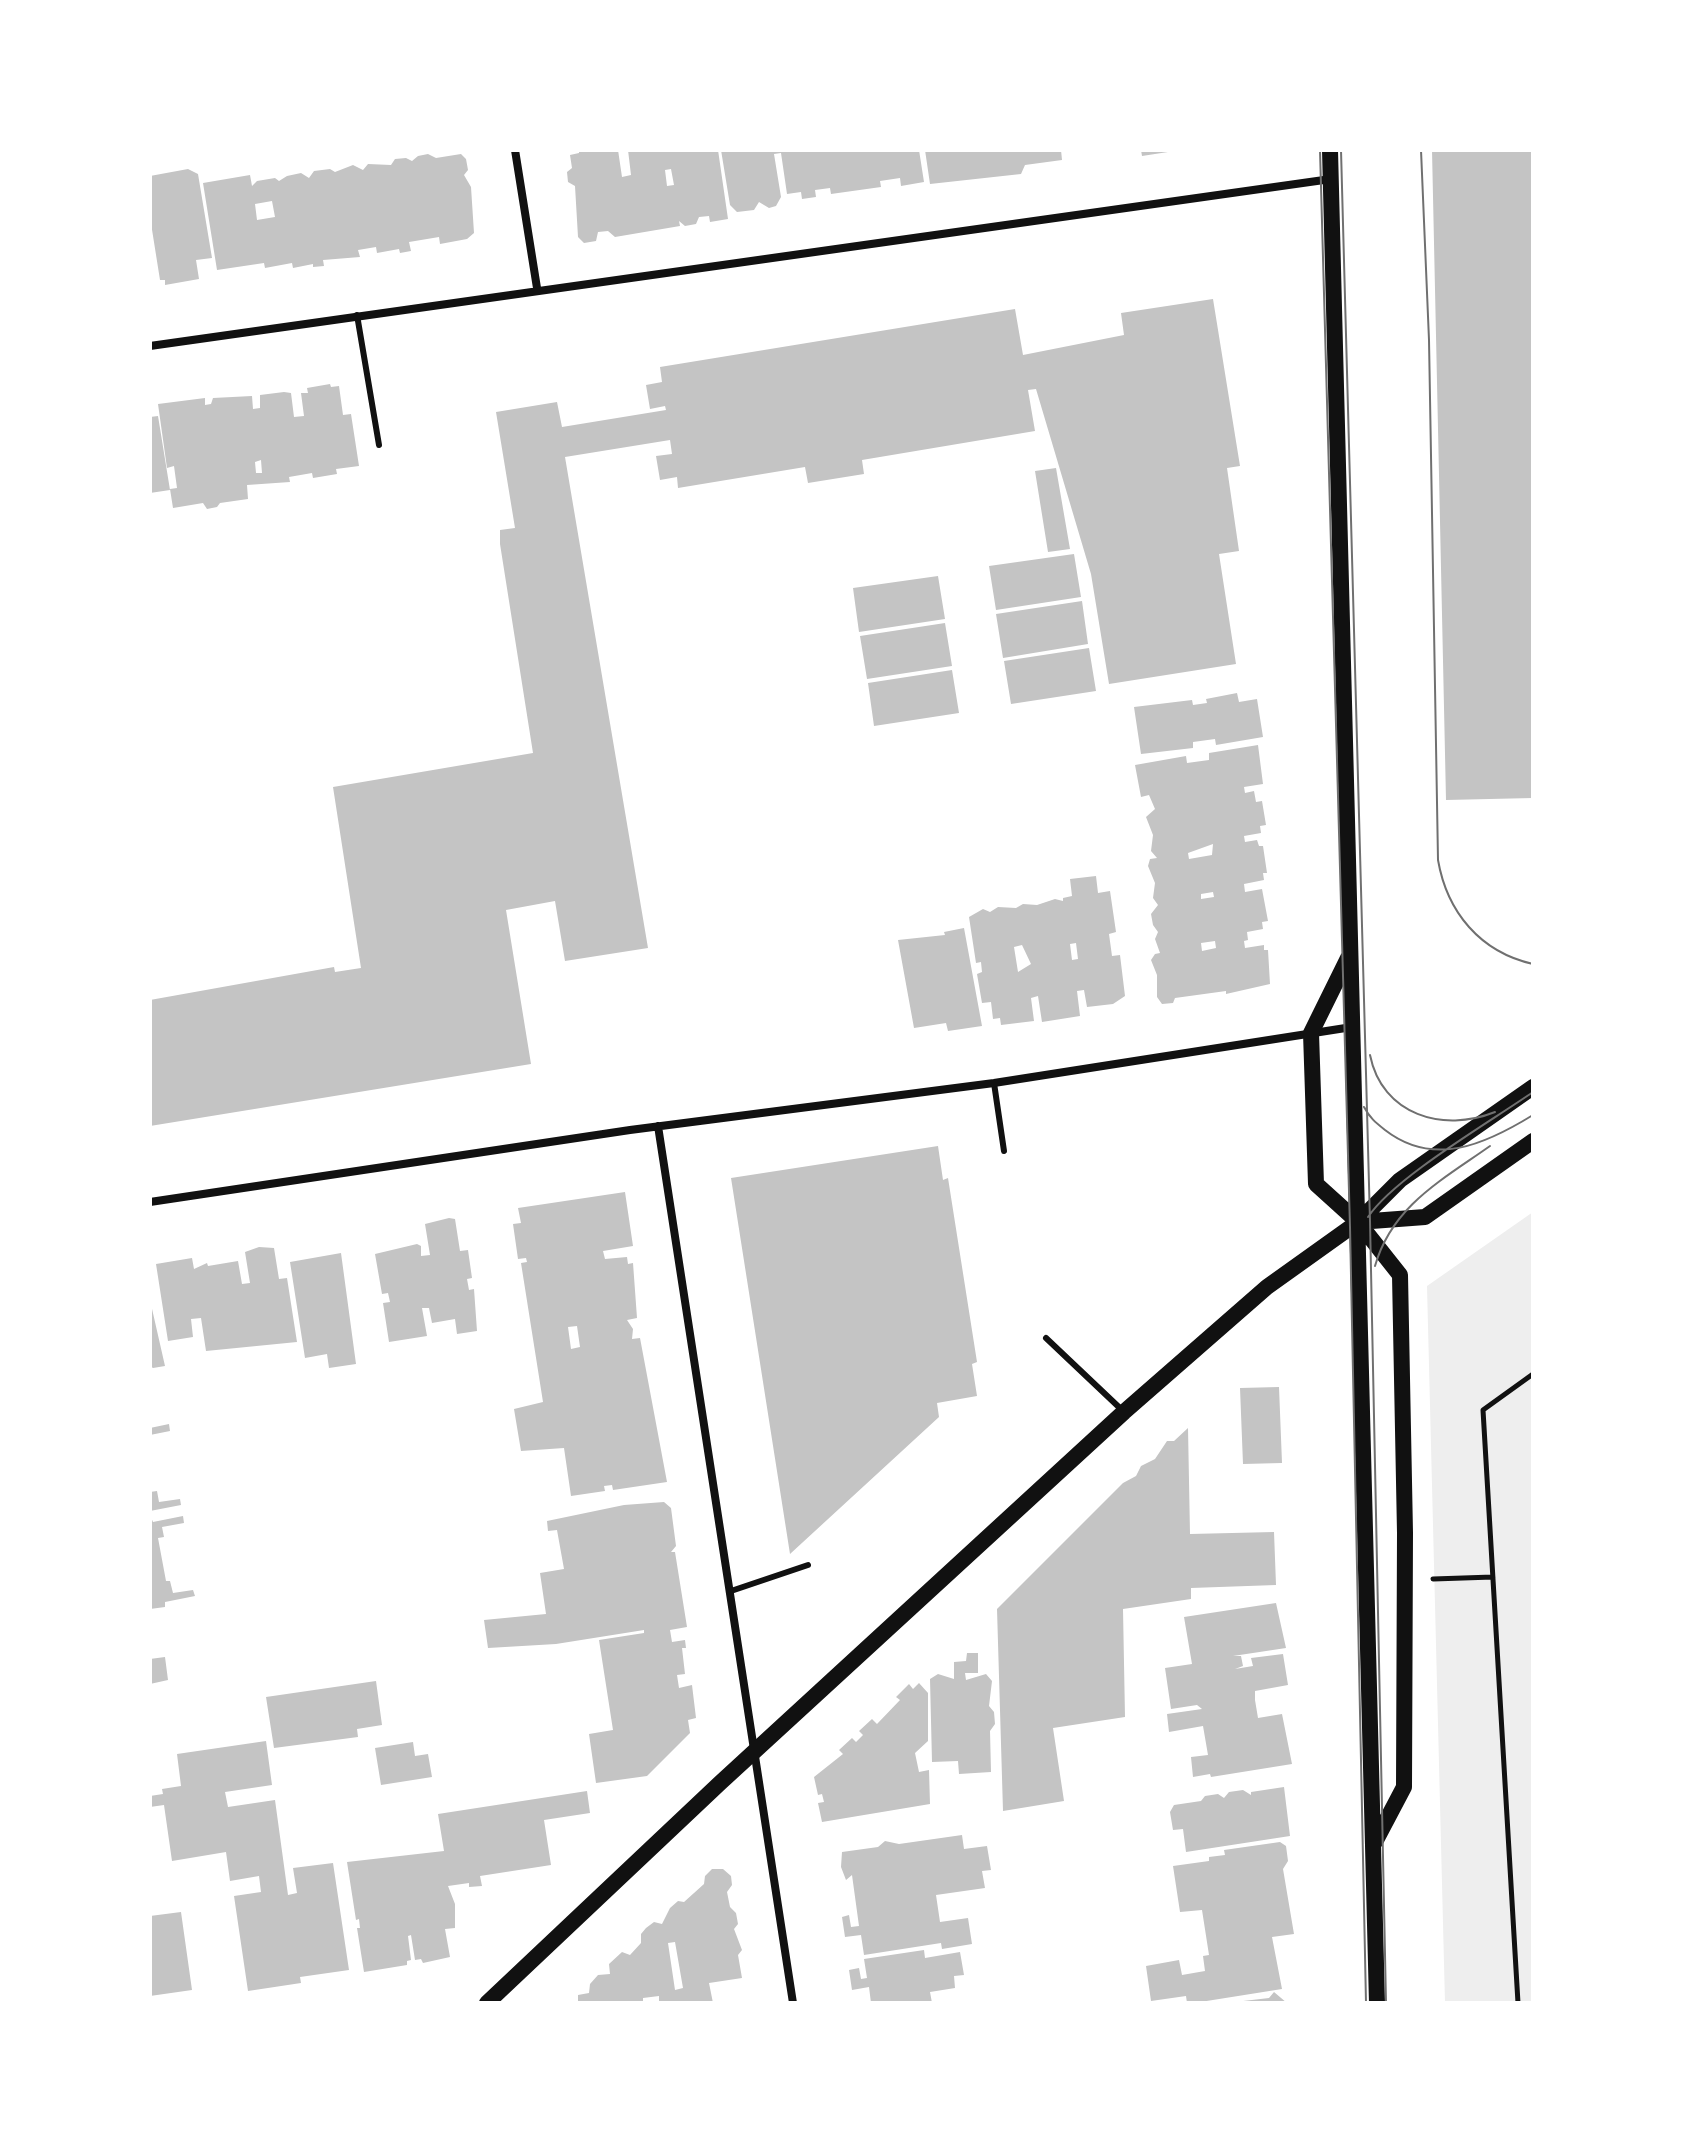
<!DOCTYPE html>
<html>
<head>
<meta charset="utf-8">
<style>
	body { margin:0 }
	#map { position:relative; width:1683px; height:2153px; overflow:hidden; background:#fff; font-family:"Alegreya Sans",sans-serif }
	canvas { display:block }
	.frame { position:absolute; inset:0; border:152px solid #fff; pointer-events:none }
</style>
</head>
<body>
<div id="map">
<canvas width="1683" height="2153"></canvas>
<div class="frame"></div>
</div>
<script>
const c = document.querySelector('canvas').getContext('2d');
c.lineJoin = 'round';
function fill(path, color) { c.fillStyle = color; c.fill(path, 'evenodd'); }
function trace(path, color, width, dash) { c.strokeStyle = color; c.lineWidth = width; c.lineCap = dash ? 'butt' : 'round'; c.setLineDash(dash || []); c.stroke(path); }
const green = new Path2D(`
	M1533,1212V2003H1445L1427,1286Z`);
const building = new Path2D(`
	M579,150H618L622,177L631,175L628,150H718L728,219L710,222L709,216L699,217L696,224L685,226L679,221L680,226L615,237L608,231L598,232L596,241L584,243L578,237L575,186L568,182L567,172L572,168L570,155L579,153ZM671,169L674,185L667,186L665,170Z
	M721,150H919L924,182L901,186L900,178L880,181L881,187L831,194L830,188L815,190L816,197L802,199L801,192L787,194L781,153L774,154L781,197L776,206L769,208L759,202L754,210L737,212L730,205Z
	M925,150H1061L1062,160L1025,165L1021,174L930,184Z
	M1141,150H1168V152L1142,156Z
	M1432,150H1533V798L1446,800Z
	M428,154L436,158L461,154L466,159L468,170L464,175L471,187L474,233L467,239L440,244L439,237L409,242L411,251L400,253L399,249L377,253L376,247L358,250L360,257L323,260L324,266L313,267V264L293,268L292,263L265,268L264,263L217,270L203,183L250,175L252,186L257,181L275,178L279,181L287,176L301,173L309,178L314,171L330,169L335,172L353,165L363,170L368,164L391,165L395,159L406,158L412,161L418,156ZM272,201L275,217L257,220L255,204Z
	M188,169L198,174L212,258L196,260L199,279L165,285V280H160L150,217V176Z
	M1213,299L1240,466L1227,468L1239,551L1219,554L1236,664L1109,684L1091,574L1036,389L1028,390L1035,431L862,460L864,474L808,483L805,467L678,488L677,477L660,480L656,456L672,454L670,440L565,457L648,948L565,961L555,901L506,910L531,1064L150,1126V1000L334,967L335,972L361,968L333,787L533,753L500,544V530L515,528L496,412L557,402L562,427L666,410L665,406L650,409L646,385L662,382L660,367L1015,309L1023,355L1124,335L1121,313Z
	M330,384L331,387L339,386L343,415L351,414L359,466L336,469L337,474L313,478L312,473L289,477L290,482L247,485L248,499L220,503L217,507L207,509L203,503L173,508L170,489L177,488L174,466L167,468L158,404L205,398V405L211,404L213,398L252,396L253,409L260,408V395L284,392L291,393L294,417L304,416L301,393H308L307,388ZM261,460L262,473H256L255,462Z
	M158,416L170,490L150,493V417Z
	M1056,468L1070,549L1048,552L1035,471Z
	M1074,554L1081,597L996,610L989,566Z
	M938,576L945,619L859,632L853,588Z
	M1082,601L1088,644L1003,658L996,614Z
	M945,623L952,666L867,679L860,636Z
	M1089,648L1096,691L1011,704L1004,661Z
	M952,670L959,713L874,726L868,683Z
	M1237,693L1239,702L1257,699L1263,737L1216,745L1215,739L1193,742V748L1141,754L1134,707L1192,700L1193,705L1207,703L1206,699Z
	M1258,745L1263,784L1244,787L1245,793L1254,791L1256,802L1262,801L1266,825L1260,826L1261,833L1244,836L1245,842L1257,840L1259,846H1263L1267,873H1263L1264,880L1244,884L1245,892L1262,889L1268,921L1262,922L1263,929L1247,932L1248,940L1244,941L1245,948L1264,945V950H1268L1270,984L1226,994V991L1175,998L1173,1003L1162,1004L1157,997V975L1151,960L1155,954L1160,953L1155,939L1158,932L1153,925L1151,914L1158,905L1153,898L1155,883L1148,866L1150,859L1157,858L1151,851L1153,835L1146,817L1155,809L1149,795L1141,797L1135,765L1186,756L1187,763L1209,760V753ZM1213,844L1212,855L1189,859L1188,853ZM1213,892L1214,897L1201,899V894ZM1215,941L1216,948L1202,951L1201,943Z
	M1096,876L1098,893L1110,891L1116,932L1109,934L1112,956L1120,955L1125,996L1113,1004L1087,1007L1084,990L1077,991L1080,1016L1042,1022L1038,996L1031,998L1034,1021L1001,1025L1000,1018L993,1019L991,1002L982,1003L977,974L982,972L981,962L976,963L969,917L983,909L990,912L998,907L1016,908L1023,904L1037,905L1055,899L1063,901V898L1072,896L1070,879ZM1076,943L1078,959L1072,960L1070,944ZM1022,945L1031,964L1018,972L1014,947Z
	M964,928L982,1026L948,1031L946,1023L914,1028L898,940L945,935L944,932Z
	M938,1146L943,1180L948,1178L977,1362L972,1364L977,1396L937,1403L939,1417L790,1554L731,1178Z
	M625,1192L633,1246L603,1251L605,1259L627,1257L628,1264L633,1263L637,1318L627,1320L633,1329L632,1339L640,1338L667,1482L613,1490L612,1485L604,1486L605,1491L571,1496L564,1448L521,1451L514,1409L543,1402L521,1263L527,1262L526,1258L518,1259L513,1224L521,1223L518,1208ZM577,1326L580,1347L571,1349L568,1327Z
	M449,1218L455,1219L460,1251L468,1250L472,1278L467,1279L469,1290L474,1289L477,1331L457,1334L455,1319L432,1323L429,1308H422L427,1336L389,1342L383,1303L390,1302L388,1293L382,1294L375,1254L417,1244L421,1246V1256L430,1255L425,1224Z
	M259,1247L274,1248L279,1279L287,1278L297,1342L206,1351L201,1318L191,1319L193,1337L168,1341L156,1264L192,1258L194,1269L207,1263L208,1266L238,1261L242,1284L250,1283L245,1252Z
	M341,1253L356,1364L329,1368L327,1354L305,1358L290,1262Z
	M150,1300L165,1366L153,1368L150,1366Z
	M1279,1387L1282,1463L1243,1464L1240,1388Z
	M169,1424L170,1431L150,1435V1428Z
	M1188,1428L1190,1534L1274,1532L1276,1585L1191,1588V1599L1123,1609L1125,1717L1053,1728L1064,1801L1003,1811L997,1609L1123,1483L1136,1476L1141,1466L1155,1459L1167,1441H1174Z
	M157,1491L159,1502L180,1499L181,1505L150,1511V1492Z
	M664,1502L671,1508L676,1546L671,1552H675L687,1627L670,1630L672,1642L685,1640L686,1648H682L685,1674L677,1675L679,1688L692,1685L696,1718L688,1720L690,1733L647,1776L596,1783L589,1734L613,1730L599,1640L644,1633V1630L556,1644L488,1648L484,1620L546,1614L540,1573L564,1569L557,1530L548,1531L547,1521L624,1505Z
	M150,1515L153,1522L183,1516L184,1523L162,1527L164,1537L158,1538L166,1581H170L173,1593L193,1590L195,1596L165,1602V1607L150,1609Z
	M1276,1603L1286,1648L1233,1656H1241L1243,1666L1235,1669L1253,1666L1251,1658L1283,1654L1288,1685L1255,1691V1700L1258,1718L1282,1714L1292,1764L1211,1777L1210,1774L1193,1777L1191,1757L1208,1755L1203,1726L1169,1732L1167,1714L1202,1709L1197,1705L1171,1709L1165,1668L1192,1664L1184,1617Z
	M967,1653H978V1673H965L966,1680L986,1674L992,1681L989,1706L994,1712L995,1724L990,1731L991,1772L959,1774L958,1761L932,1762L930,1679L938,1674L954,1679V1662L966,1661Z
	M165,1657L168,1680L150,1684V1659Z
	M376,1681L382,1725L357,1729L358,1737L274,1748L266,1697Z
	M919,1683L928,1693V1741L915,1753L919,1772L929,1770L930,1804L822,1822L818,1803L824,1802L822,1794L818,1795L814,1777L843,1754L839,1750L852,1738L856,1742L863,1735L859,1731L872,1719L877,1724L900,1700L896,1697L909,1684L913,1689Z
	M266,1741L272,1785L225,1792L228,1807L275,1800L288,1895L297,1893L293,1868L333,1863L349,1970L300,1977L301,1983L248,1991L234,1896L261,1892L259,1876L230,1881L226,1852L172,1861L164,1805L150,1807V1796L163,1794L162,1789L181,1786L177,1754Z
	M413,1742L415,1756L428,1754L432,1777L381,1785L375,1748Z
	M1284,1787L1290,1836L1186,1852L1183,1829L1173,1830L1170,1812L1174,1805L1201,1801L1205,1796L1218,1794L1224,1798L1229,1792L1243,1790L1251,1795V1792Z
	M587,1791L590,1813L544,1820L551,1865L480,1876L482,1886L469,1887V1883L448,1886L455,1904V1928L445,1929L450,1957L423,1963L421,1959L415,1960L411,1935L408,1936L411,1960L407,1961V1965L364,1972L357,1928H360L359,1919L356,1920L347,1862L444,1851L438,1814Z
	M962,1835L964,1849L987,1846L991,1870L982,1871L985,1888L936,1895L940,1922L968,1918L972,1944L942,1949L941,1943L864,1955L861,1935L845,1937L842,1917L849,1915L851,1927L859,1926L852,1875L846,1880L841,1867L842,1852L878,1847L885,1841L899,1844Z
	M1280,1842L1286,1846L1288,1861L1283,1869L1294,1934L1272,1937L1282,1989L1194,2003H1187L1186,1996L1151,2001L1146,1966L1179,1960L1182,1975L1205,1971L1203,1956L1209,1955L1202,1910L1180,1912L1173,1866L1209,1861V1857L1225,1855L1224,1850Z
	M712,1869H723L731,1876L732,1885L727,1892L730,1907L736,1913L738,1924L734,1929L742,1950L738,1955L742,1978L709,1983L713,2003L659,2001V1996L643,1998V2003H578V1995L589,1993L590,1984L598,1975L610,1974L609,1964L622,1952L630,1955L641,1943V1934L646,1928L654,1922L662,1924L670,1908L678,1901L684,1902L704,1884L705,1876ZM675,1942L683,1988L675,1990L668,1943Z
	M181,1912L192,1990L150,1996V1916Z
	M924,1950L925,1958L960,1952L964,1975L954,1976L955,1988L930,1992L932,2003H871L869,1987L852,1990L849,1970L859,1968L861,1979L867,1978L864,1959Z
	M1274,1992L1287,2003H1226L1269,1998Z`);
const path = new Path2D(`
	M1433,1579L1493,1577
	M1518,2003L1483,1410L1533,1374`);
const service = new Path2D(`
	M357,315L379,445
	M994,1083L1004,1151
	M1046,1338L1122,1410
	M731,1591L808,1565`);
const minor = new Path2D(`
	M515,150L537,288
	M150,346L1331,179
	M658,1126L793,2003
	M150,1202L630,1130L994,1083L1352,1027`);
const secondary = new Path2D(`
	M1330,150L1377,2003
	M1348,958L1311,1033L1316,1184L1358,1222L1400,1275L1405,1533L1404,1787L1375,1842
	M1358,1222L1425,1217L1533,1141
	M487,2003L720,1783L1124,1412L1267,1287L1358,1222L1400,1180L1533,1087`);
const tram = new Path2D(`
	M1320,150L1350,1227L1366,2003
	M1341,150L1370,1221L1386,2003
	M1421,150L1429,340L1438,860C1447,912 1480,952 1533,964
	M1370,1055C1382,1115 1443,1133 1495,1112
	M1364,1107C1370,1118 1375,1122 1385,1130C1434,1168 1486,1144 1533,1115
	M1368,1217C1395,1177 1490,1122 1533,1092
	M1375,1266C1392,1206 1442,1180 1490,1146`);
fill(green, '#eee');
fill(building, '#c4c4c4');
trace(path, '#111', 5);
trace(service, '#111', 6);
trace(minor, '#111', 8);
trace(secondary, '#111', 16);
trace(tram, '#707070', 2);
</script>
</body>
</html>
